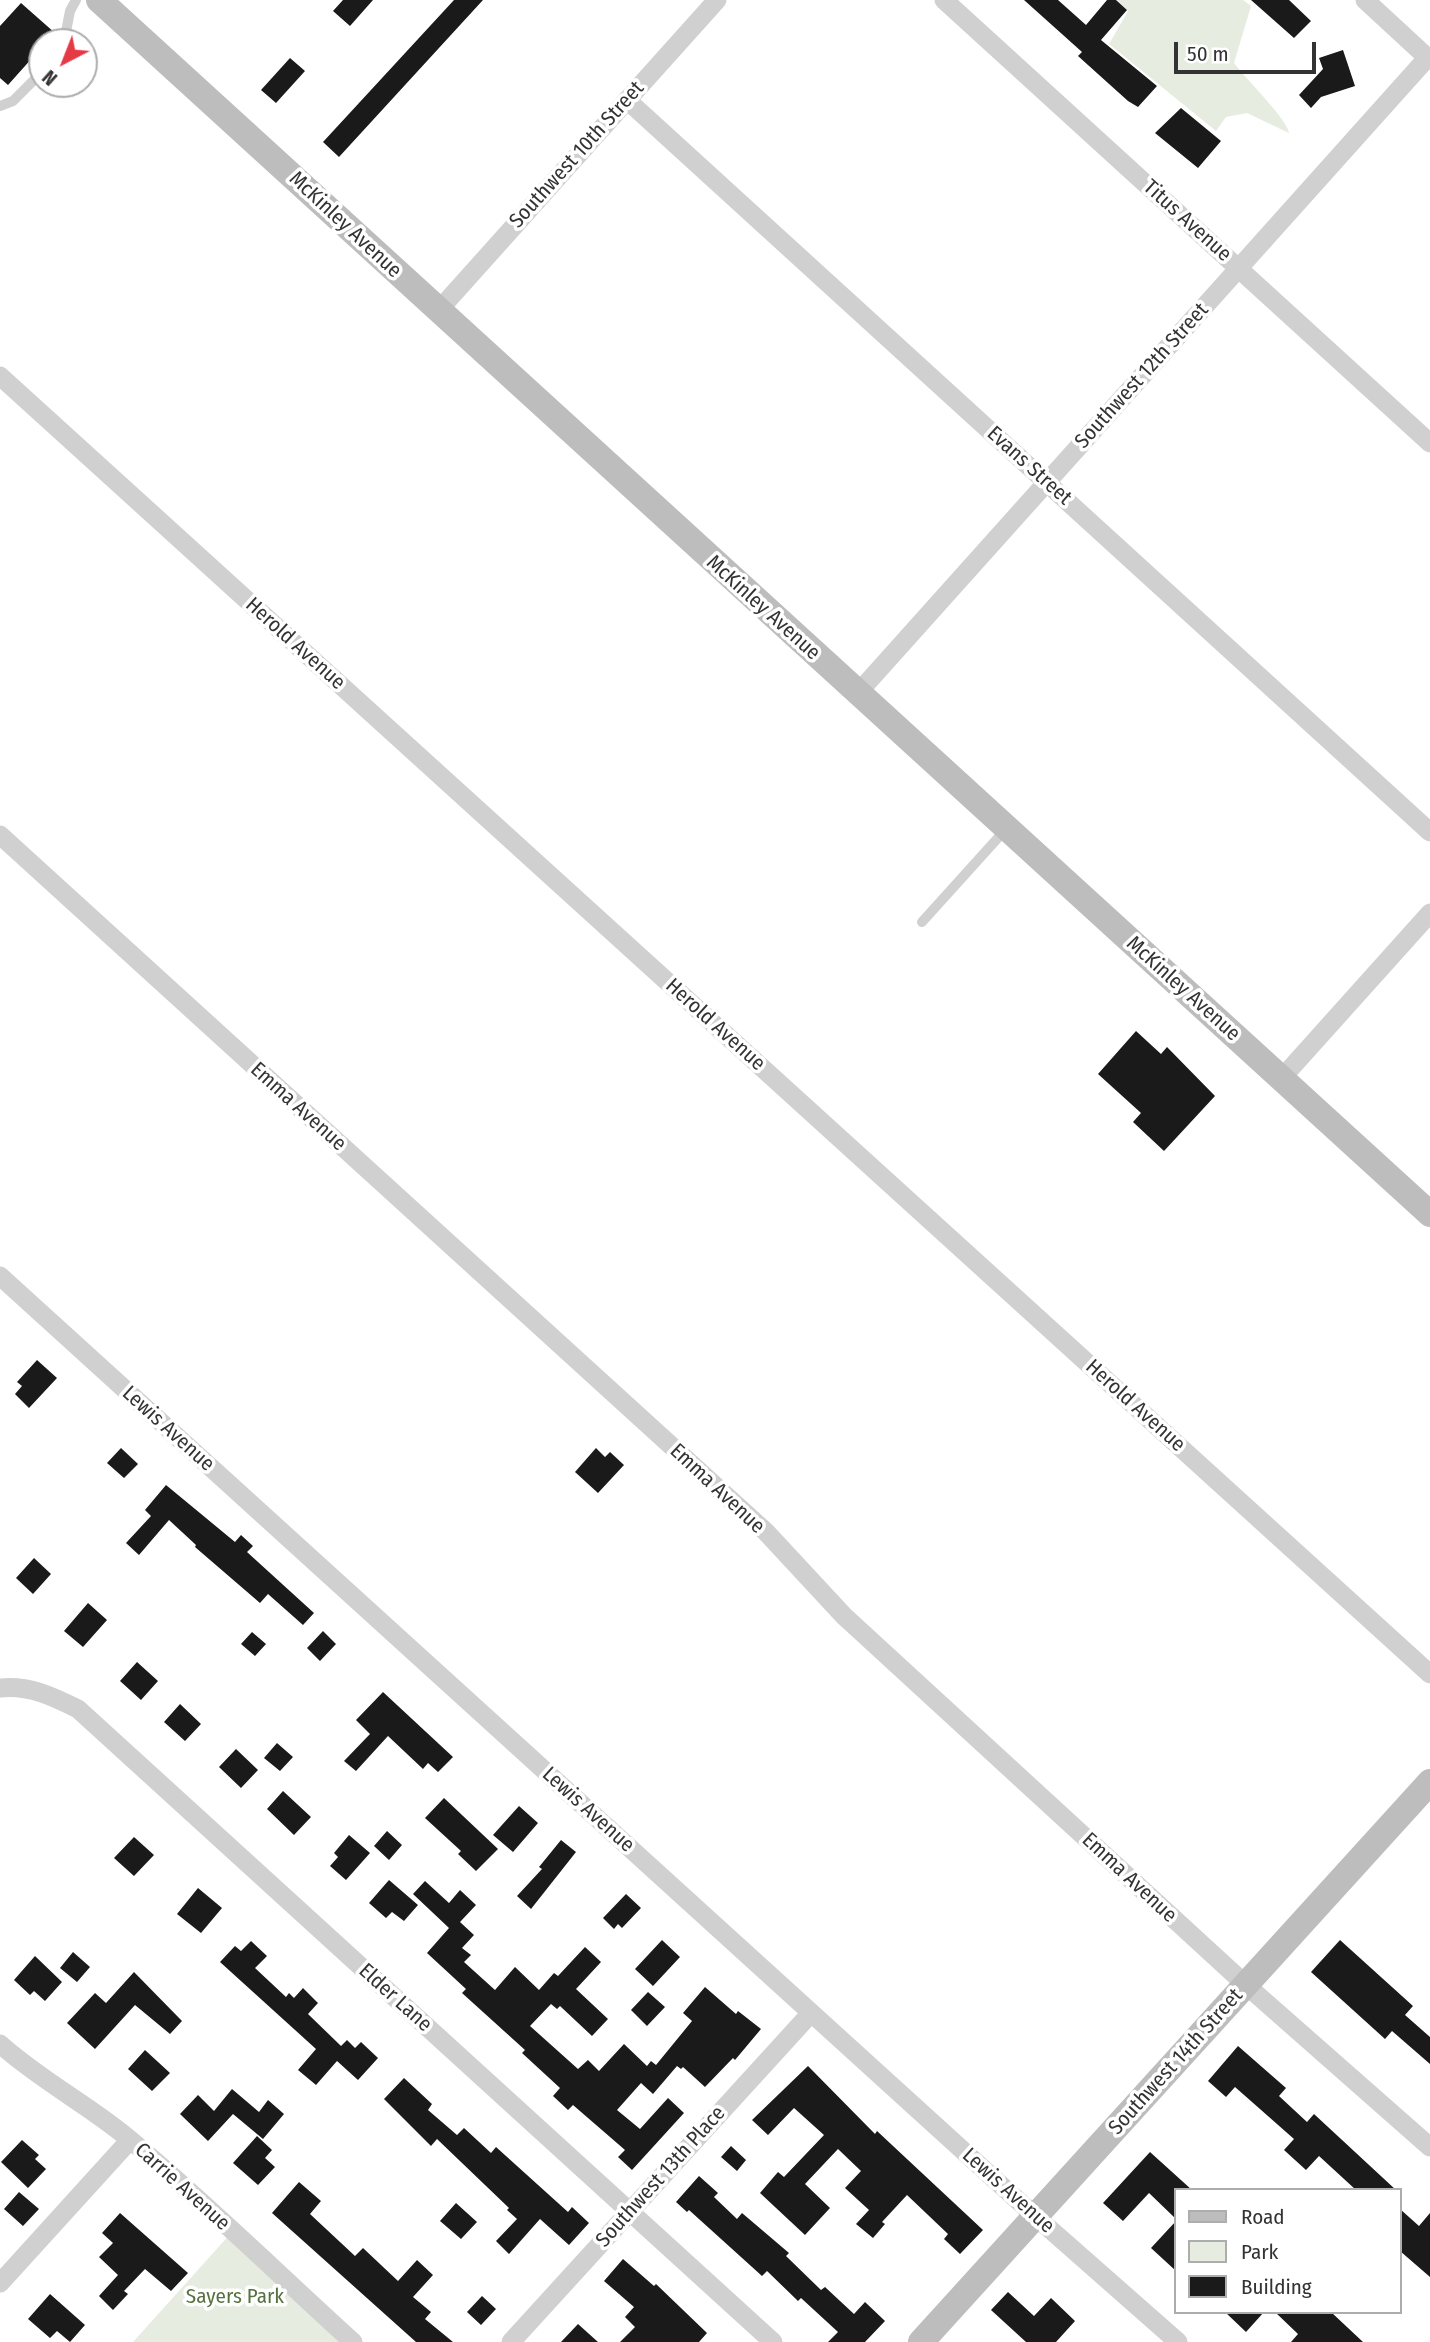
<!DOCTYPE html>
<html>
<head>
<meta charset="utf-8">
<style>
	body { margin:0 }
	#map { position:relative; width:1430px; height:2342px; overflow:hidden; background:#fff; font-family:"Fira Sans Condensed",sans-serif }
	canvas { display:block }
	.legend { position:absolute; left:1174px; top:2188px; width:228px; height:126px; box-sizing:border-box; background:#fff; border:2px solid #adadad; margin:0; padding:9px 12px; list-style:none; font-size:21px; color:#333 }
	.legend li { display:flex; align-items:center; gap:14px; height:35px }
	.legend b { width:35px; border:2px solid #adadad }
	.north { position:absolute; left:28px; top:28px; width:70px; height:70px; box-sizing:border-box; background:#fff; border:2px solid #adadad; border-radius:50%; rotate:222deg; font-size:19px; font-weight:700; line-height:28px; text-align:center; color:#333 }
	.north::after { content:''; display:block; margin:auto; width:24px; height:32px; background:#e63946; clip-path:polygon(50% 0,100% 100%,50% 72%,0 100%) }
	.scale { position:absolute; left:1174px; top:42px; width:142px; height:32px; box-sizing:border-box; border:4px solid #333; border-top:0; padding-left:9px; font-size:21px; line-height:24px; white-space:nowrap; color:#333; -webkit-text-stroke:5px #fff; paint-order:stroke }
</style>
</head>
<body>
<div id="map">
<canvas width="1430" height="2342"></canvas>
<ul class="legend">
<li><b style="height:9px;background:#bdbdbd"></b>Road</li>
<li><b style="height:19px;background:#e6ecdf"></b>Park</li>
<li><b style="height:19px;background:#1a1a1a"></b>Building</li>
</ul>
<div class="north">N</div>
<div class="scale">50 m</div>
</div>
<script>
const c = document.querySelector('canvas').getContext('2d');
c.lineJoin = 'round';
function fill(path, color) { c.fillStyle = color; c.fill(path, 'evenodd'); }
function trace(path, color, width, dash) { c.strokeStyle = color; c.lineWidth = width; c.lineCap = dash ? 'butt' : 'round'; c.setLineDash(dash || []); c.stroke(path); }
function label(font, color, halo, rows, align = 'center') {
  c.font = font + ' "Fira Sans Condensed",sans-serif'; c.lineWidth = 7; c.setLineDash([]); c.textBaseline = 'middle'; c.strokeStyle = halo; c.fillStyle = color; for (const [text, x, y, turn = 0] of rows) {
    c.save(); c.translate(x, y); c.rotate((+turn || 0) * Math.PI / 180); c.textAlign = isNaN(turn) ? turn : align; if (halo) c.strokeText(text, 0, 0); c.fillText(text, 0, 0); c.restore();
  }
}
const green = new Path2D(`
	M1117,0H1243L1251,6L1234,63C1245,78 1288,120 1289,133L1247,113L1226,117L1216,131L1109,44L1128,11Z
	M232,2232L353,2342H133Z`);
const building = new Path2D(`
	M343,0H373L350,26L333,11Z
	M454,0H483L339,157L323,142Z
	M1024,0H1058L1086,25L1107,0H1116L1127,10L1101,40L1157,86L1138,107L1128,101L1078,56L1082,52Z
	M1251,0H1289L1311,21L1294,38Z
	M21,3L55,33L47,42H42V47L8,85L0,78V26Z
	M1343,50L1355,86L1321,97L1311,108L1299,95L1323,69L1319,58Z
	M290,58L305,71L276,103L261,90Z
	M1181,108L1221,141L1198,168L1155,133Z
	M1136,1031L1161,1054L1167,1047L1215,1096L1164,1151L1133,1122L1141,1113L1098,1074Z
	M37,1360L57,1378L29,1408L15,1394L22,1386L17,1382Z
	M121,1448L138,1464L124,1478L107,1463Z
	M596,1448L605,1457L610,1452L624,1465L598,1493L575,1472Z
	M166,1485L235,1542L241,1535L253,1546L247,1552L314,1613L303,1625L268,1594L260,1603L195,1547L196,1545L169,1520L139,1555L126,1543L151,1516L145,1510Z
	M34,1558L51,1574L33,1594L16,1578Z
	M88,1603L107,1620L83,1647L64,1631Z
	M323,1631L336,1644L320,1661L307,1648Z
	M252,1632L266,1644L255,1656L241,1644Z
	M137,1662L158,1681L141,1700L120,1681Z
	M383,1692L453,1757L438,1772L428,1763L423,1769L388,1736L356,1771L344,1761L370,1734L356,1720Z
	M180,1704L201,1724L185,1741L164,1722Z
	M277,1743L293,1757L280,1771L264,1758Z
	M236,1749L258,1770L241,1788L219,1767Z
	M283,1791L311,1817L294,1835L267,1809Z
	M444,1798L498,1849L476,1871L458,1854L461,1851L425,1818Z
	M519,1806L538,1823L513,1852L493,1835Z
	M387,1831L402,1845L389,1860L374,1846Z
	M349,1835L370,1853L346,1880L330,1866L338,1857L334,1853Z
	M134,1837L154,1855L134,1876L114,1858Z
	M561,1840L576,1852L531,1909L517,1896L542,1869L539,1867Z
	M389,1880L418,1905L404,1921L392,1912L386,1918L369,1903Z
	M425,1881L449,1903L460,1890L476,1905L460,1922L474,1935L462,1948L471,1955L464,1962L495,1990L515,1967L539,1990L554,1973L558,1976L585,1947L601,1962L576,1989L608,2019L592,2036L560,2006L557,2009L551,2004L530,2026L578,2069L588,2060L599,2071L624,2044L647,2066L651,2061L656,2065L692,2021L683,2013L705,1987L736,2014L738,2011L761,2029L735,2060L733,2058L705,2087L683,2067L681,2069L677,2066L653,2094L641,2083L617,2110L640,2129L668,2098L684,2113L632,2170L618,2157L625,2150L573,2105L568,2110L553,2096L560,2088L522,2053L525,2050L462,1993L466,1989L427,1953L449,1928L413,1894Z
	M198,1888L222,1908L201,1933L177,1914Z
	M626,1894L641,1908L622,1928L618,1924L614,1929L603,1918Z
	M662,1940L680,1957L653,1986L635,1969Z
	M1340,1940L1413,2006L1405,2015L1430,2037V2064L1392,2031L1385,2039L1311,1972Z
	M251,1941L267,1956L255,1968L286,1997L289,1993L294,1998L303,1988L318,2003L308,2014L341,2046L347,2040L355,2048L361,2042L378,2058L358,2080L337,2061L316,2085L298,2070L316,2049L220,1962L235,1946L241,1951Z
	M73,1952L90,1967L77,1982L60,1968Z
	M35,1956L62,1982L45,2001L34,1991L30,1995L14,1980Z
	M134,1972L182,2021L170,2034L135,2005L95,2049L67,2023L95,1993L106,2003Z
	M648,1992L665,2007L647,2026L631,2010Z
	M1238,2046L1286,2088L1279,2096L1307,2122L1314,2114L1396,2190H1356L1319,2156L1306,2170L1284,2150L1294,2139L1235,2087L1226,2097L1208,2081Z
	M145,2050L170,2073L152,2091L128,2069Z
	M808,2066L875,2134L877,2131L983,2230L960,2254L944,2239L948,2234L907,2195L882,2222L885,2224L873,2238L856,2224L869,2210L845,2188L861,2171L838,2149L805,2184L830,2208L805,2235L760,2193L778,2172L784,2177L824,2135L794,2108L768,2135L752,2120Z
	M404,2078L432,2104L428,2110L457,2135L464,2128L491,2153L496,2147L568,2212L572,2207L589,2223L569,2245L540,2219L509,2254L496,2241L517,2219L507,2210L509,2208L437,2139L431,2146L384,2099Z
	M232,2089L259,2112L268,2100L284,2114L263,2139L233,2114L208,2141L180,2114L198,2095L214,2111Z
	M257,2136L272,2150L265,2158L275,2167L258,2185L233,2163Z
	M22,2140L39,2155L35,2159L46,2169L28,2188L1,2162Z
	M731,2146L746,2160L737,2171L721,2157Z
	M1150,2152L1192,2190H1176V2219L1149,2193L1123,2221L1103,2203Z
	M699,2176L718,2193L714,2197L737,2219L742,2213L789,2253L786,2256L821,2290L825,2287L854,2314L865,2302L885,2321L865,2342H828L838,2332L801,2298L798,2301L767,2271L762,2276L689,2210L687,2212L676,2202Z
	M299,2182L321,2201L310,2214L355,2256L363,2248L398,2281L417,2260L433,2275L413,2297L431,2312L425,2319L453,2342H416L272,2213Z
	M19,2192L39,2209L23,2226L4,2209Z
	M456,2203L477,2222L461,2239L440,2221Z
	M1400,2209L1419,2226L1430,2213V2277L1400,2251Z
	M120,2213L188,2273L171,2291L145,2269L124,2291L128,2294L113,2310L99,2296L118,2275L99,2257L113,2243L102,2233Z
	M1176,2221V2271L1151,2248Z
	M623,2259L654,2286L656,2284L707,2333L699,2342H620L635,2327L625,2317L634,2307L604,2281Z
	M1008,2292L1034,2316L1051,2298L1075,2321L1056,2342H1026L991,2310Z
	M50,2294L85,2325L70,2342L57,2331L50,2338L28,2319Z
	M482,2296L496,2309L481,2325L467,2312Z
	M1225,2312H1264L1246,2332Z
	M1275,2312H1331L1363,2342H1291L1298,2334Z
	M578,2324L598,2342H561Z`);
const lane = new Path2D(`
	M64,42L70,11L76,0
	M0,106L13,101L42,72
	M922,922L1006,829`);
const street = new Path2D(`
	M944,0L1430,443
	M1365,0L1430,60
	M627,100L1430,832
	M438,311L717,0
	M0,376L1430,1674
	M857,694L1428,57
	M0,835L766,1532L844,1616L1246,1985L1430,2147
	M1281,1079L1430,913
	M0,1276L1035,2216L1178,2342
	M0,1688C29,1685 52,1696 78,1709L773,2342
	M0,2044C40,2080 87,2104 128,2138C206,2203 278,2274 353,2342
	M0,2283L130,2140
	M511,2342L811,2013`);
const secondary = new Path2D(`
	M99,0L1430,1214
	M921,2342L1430,1782`);
const streetNames = [
	["Southwest 10th Street",577,155,-48],
	["Titus Avenue",1187,221,42],
	["McKinley Avenue",345,225,43],
	["Southwest 12th Street",1142,376,-48],
	["Evans Street",1029,466,42],
	["McKinley Avenue",763,608,42],
	["Herold Avenue",295,644,42],
	["McKinley Avenue",1183,989,42],
	["Herold Avenue",715,1025,42],
	["Emma Avenue",298,1107,42],
	["Herold Avenue",1135,1406,42],
	["Lewis Avenue",168,1429,42],
	["Emma Avenue",717,1489,43],
	["Lewis Avenue",588,1810,42],
	["Emma Avenue",1129,1878,43],
	["Elder Lane",395,1998,42],
	["Southwest 14th Street",1176,2062,-48],
	["Southwest 13th Place",661,2177,-48],
	["Carrie Avenue",182,2187,42],
	["Lewis Avenue",1008,2191,42]
];
const parkNames = [
	["Sayers Park",235,2297]
];
fill(green, '#e6ecdf');
fill(building, '#1a1a1a');
trace(lane, '#d0d0d0', 10);
trace(street, '#d0d0d0', 19);
trace(secondary, '#bdbdbd', 26);
label('21px', '#333', '#fff', streetNames);
label('21px', '#56703f', '#fff', parkNames);
</script>
</body>
</html>
